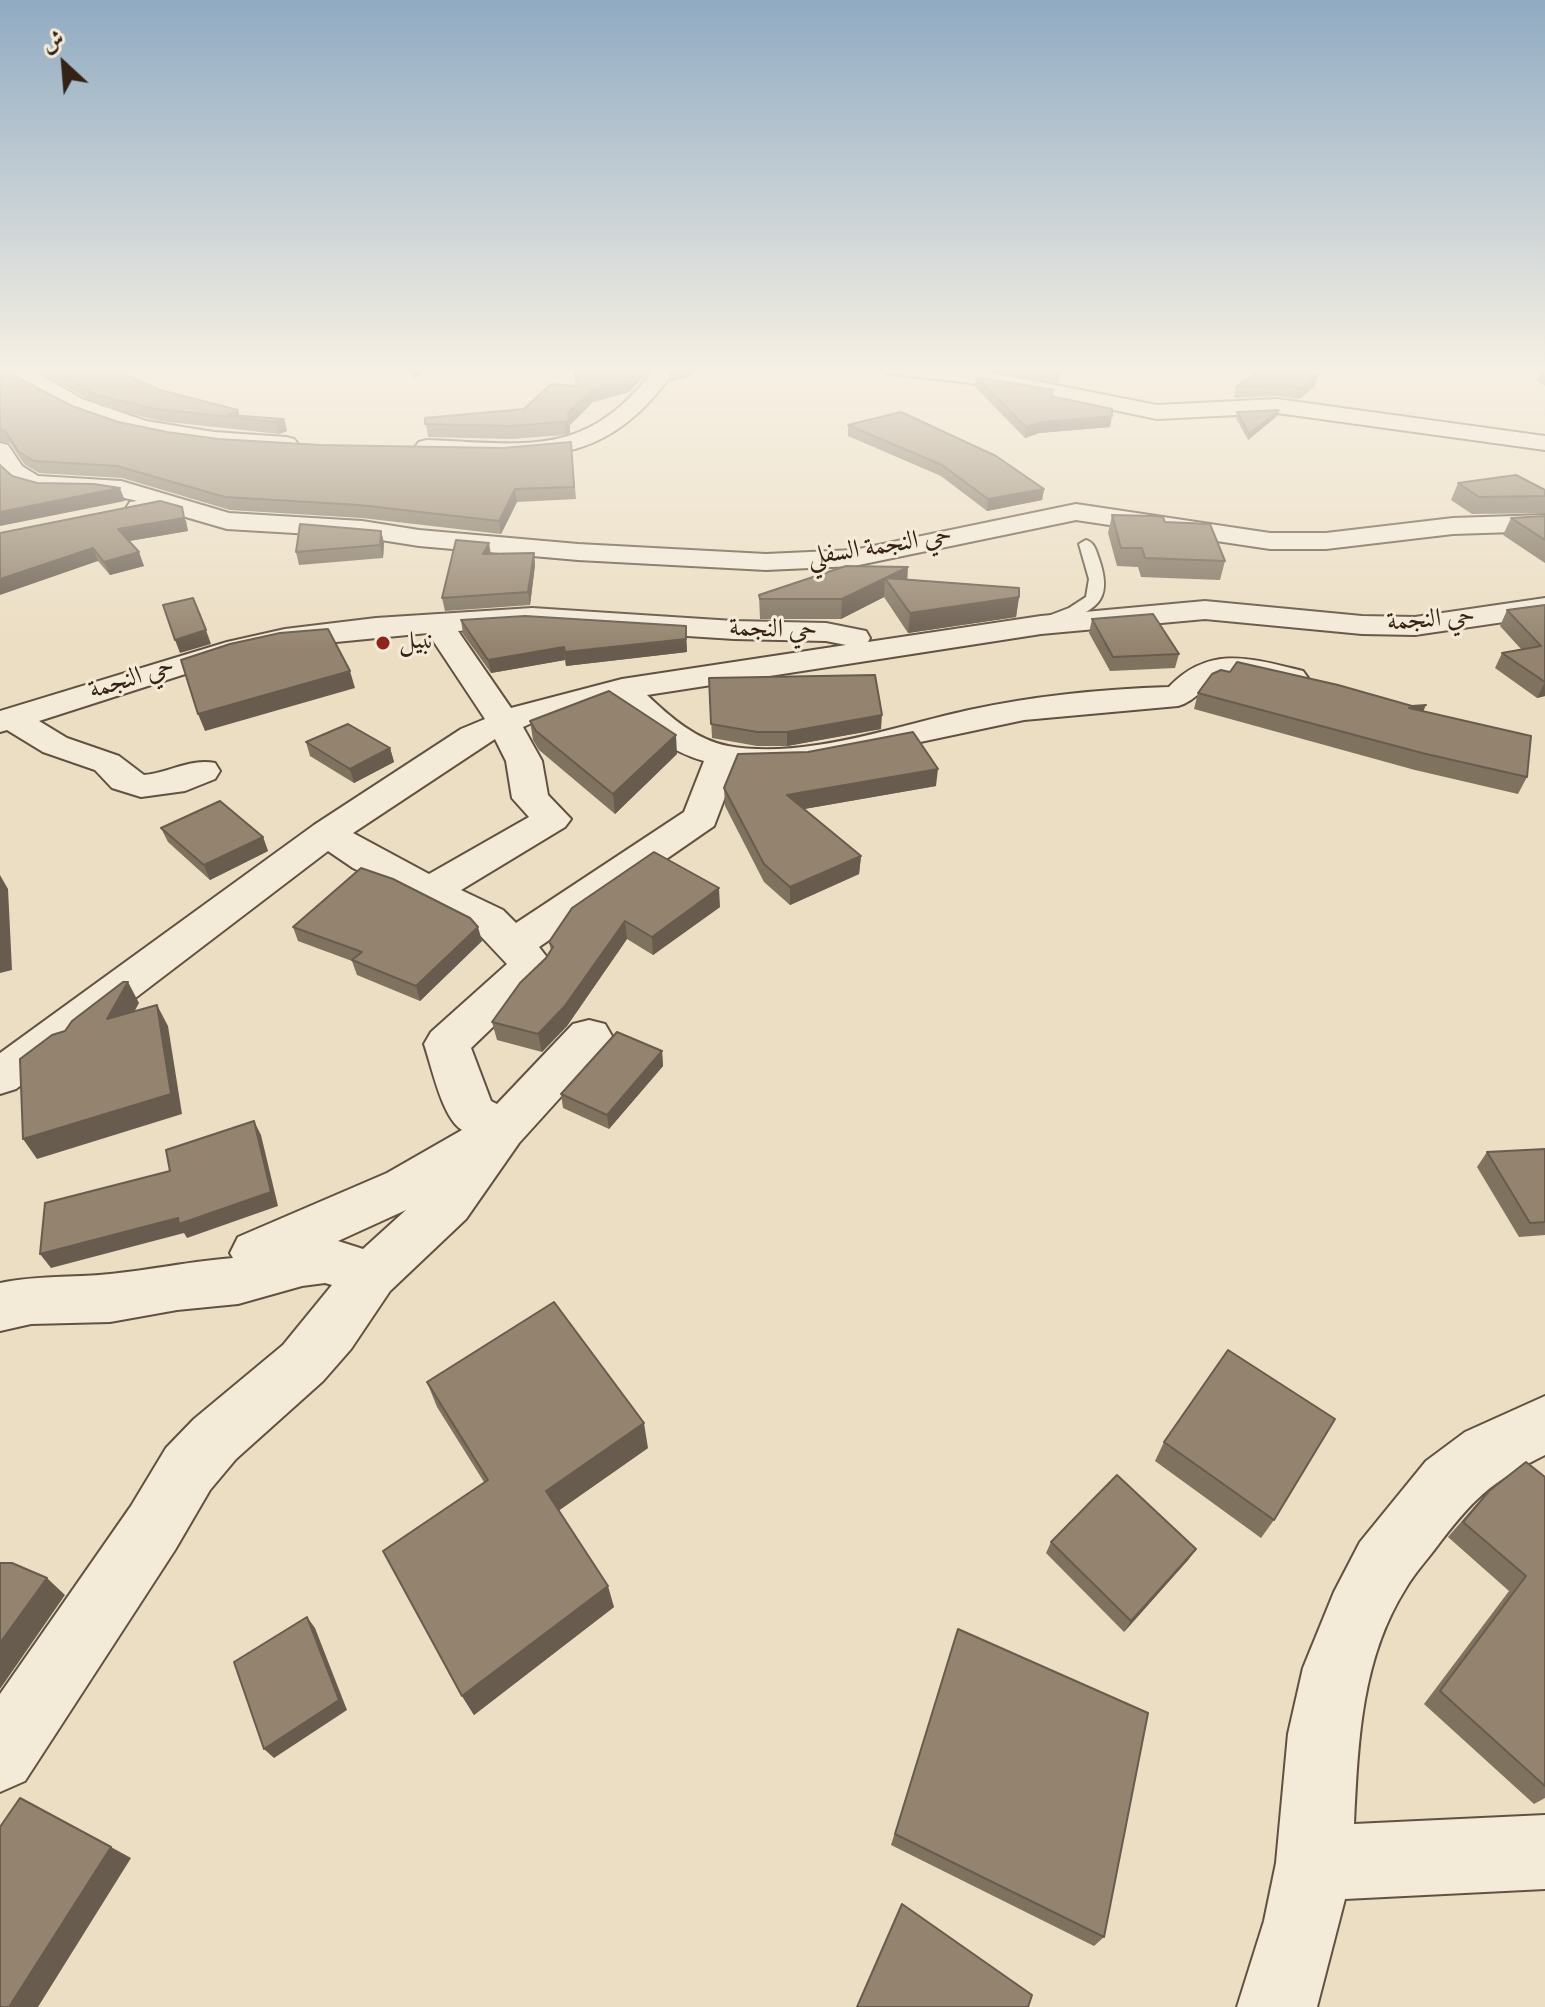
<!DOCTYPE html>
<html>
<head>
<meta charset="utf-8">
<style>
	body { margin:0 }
	#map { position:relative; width:1545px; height:2007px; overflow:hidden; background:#ecdec3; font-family:"IM FELL DW Pica",Amiri,serif }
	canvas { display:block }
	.north { position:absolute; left:24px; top:24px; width:80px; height:80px; -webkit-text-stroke:6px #f3ead8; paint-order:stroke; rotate:334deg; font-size:22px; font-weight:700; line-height:32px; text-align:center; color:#342215 }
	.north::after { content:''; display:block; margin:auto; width:28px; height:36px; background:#342215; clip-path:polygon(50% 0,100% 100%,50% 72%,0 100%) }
</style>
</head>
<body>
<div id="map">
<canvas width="1545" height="2007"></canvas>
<div class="north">ش</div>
</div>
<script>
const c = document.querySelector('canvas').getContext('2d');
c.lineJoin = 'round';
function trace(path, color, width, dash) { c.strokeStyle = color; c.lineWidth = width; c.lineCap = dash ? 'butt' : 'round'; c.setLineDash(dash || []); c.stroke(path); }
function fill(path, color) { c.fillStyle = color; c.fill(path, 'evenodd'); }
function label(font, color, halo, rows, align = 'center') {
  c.font = font + ' "IM FELL DW Pica",Amiri,serif'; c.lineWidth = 6; c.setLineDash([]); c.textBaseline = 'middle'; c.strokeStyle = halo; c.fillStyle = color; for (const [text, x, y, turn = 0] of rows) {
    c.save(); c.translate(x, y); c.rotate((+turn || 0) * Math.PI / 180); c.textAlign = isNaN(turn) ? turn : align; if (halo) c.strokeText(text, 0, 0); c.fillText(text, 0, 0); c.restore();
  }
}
const lane = new Path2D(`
	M1086,540C1095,543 1096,551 1099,559C1112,597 1100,608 1066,621C1056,625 1046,631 1035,629L1033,625L1035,621L1069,608L1086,597L1089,579L1079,544Z`);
const street = new Path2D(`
	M2,367H27L82,399L146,421L214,432L286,437L294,439L298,444L294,449C233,464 42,417 2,367Z
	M656,367H677C605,471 540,458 427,454L419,452L415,447L419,442L427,440C529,444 587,459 656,367Z
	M875,367H941L1004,375L1157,405L1277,399L1545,436V450L1277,413L1157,419L1004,387L885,373Z
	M0,443L8,445L22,466L38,476L121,481L229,513L362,521L419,530L578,544L766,554L854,550L1076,504L1270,533H1326L1453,518L1545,515V531L1453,534L1326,549H1270L1076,520L854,566L766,570L578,560L419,546L362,537L227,529L165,511L139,516L130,514L126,508L130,502L137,501C97,488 24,504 0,470Z
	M1545,598V616L1415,635L1362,634L1205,619L1041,634L647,695C670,717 696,740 728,746C803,760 896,726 969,710C1034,696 1102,689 1169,687C1210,644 1253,659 1303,671L1308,678L1303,685C1279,691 1257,675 1233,676C1211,676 1198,701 1178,706L1024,720L807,766L736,768L714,826L539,947L553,965L547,975L471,1048L491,1101L497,1104L573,1024L589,1020L605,1024L612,1036L605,1048L519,1143L466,1219L390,1291L351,1349L323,1381L236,1459L210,1490L175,1550L25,1781L0,1792V1694L131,1506L166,1448L194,1419L283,1345L332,1285L325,1283L302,1286L238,1304L177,1310L110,1322L31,1324L0,1331V1283C37,1275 73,1278 110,1274C151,1270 192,1261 233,1258L230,1253L238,1237L387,1173L462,1130C442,1118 432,1067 424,1044L431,1032L507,964L475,930L353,868L328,851L16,1089L0,1094V1053L314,825L461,729L485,719L428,633L285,647L235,658L39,721L67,738L119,756L144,775C168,773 191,758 215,763L220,771L215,779L185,791L141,797L112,788L95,770L43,752L7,730L0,732V711L227,642L285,629L376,618L532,608L734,621L826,623L866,631L870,638L868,642L1041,616L1205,601L1362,616L1415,617ZM532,626L734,639L826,641L846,645L622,679L511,708L458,631ZM615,701C641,727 667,751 704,761L684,812L516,923L503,910L461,890L565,827L571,819L548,795L542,761L523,727L543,718ZM495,739L506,761L512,798L529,817L429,874L353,833ZM406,1210L363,1249L338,1241Z
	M1545,1396V1455C1490,1482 1472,1500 1435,1549C1426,1561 1414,1574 1406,1588C1361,1659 1358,1742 1354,1824L1545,1815V1889L1345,1899L1317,2007H1237L1264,1921L1276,1863L1288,1734L1303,1668L1334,1592L1360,1542L1426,1461L1465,1432Z`);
const wall = new Path2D(`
	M0,367L72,406L118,422L167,432L218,439L320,445L503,448L571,442L576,499L517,502L501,534L362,518L230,510L122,478L39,473L24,464L10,443L0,441Z
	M32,367H109L160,390L240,416L284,419L287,431L279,434L160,421L100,406Z
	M573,367H653L629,392L593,402L570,425V433L565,435L512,439L428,437L425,418L524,409L577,386Z
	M676,367H726L723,370H689L692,376L670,382Z
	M968,367H1063L1058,383Z
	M1263,367L1315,386L1299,399L1277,396L1234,398L1236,387Z
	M1542,367H1545V386L1536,381Z
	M976,377L1053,390L1052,396L1110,427L1039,433L1025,438L975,387Z
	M1279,410L1277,416L1248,440L1236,418L1237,412Z
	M848,425L1044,489L1042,500L987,511L941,476L848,436Z
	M1458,483L1545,490V513L1472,514L1451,500Z
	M1112,515L1165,522L1225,561L1220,580L1141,577L1138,567L1117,566L1108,533Z
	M1545,516V563L1503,535L1511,518Z
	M186,520L188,531L129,541L144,566L110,575L98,561L0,533Z
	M381,531L384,543L383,558L299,565L296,552Z
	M534,553L535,565L530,605L445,611L442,598L491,554Z
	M846,566L907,580L1019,597L1016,617L908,633L884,597L841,619H760L759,595Z
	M1545,605V696L1537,698L1495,668L1502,653L1521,649L1500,626L1507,610Z
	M1092,619L1179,654L1175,668L1110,671L1089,633Z
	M461,620L686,626L687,652L566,666L565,660L491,673L463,634Z
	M1230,672L1423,711L1527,777L1518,794L1415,770L1194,709L1198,693Z
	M709,678L881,729L787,746H757L712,738Z
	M530,721L677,754L615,814L539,750L533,740Z
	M306,742L390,748L394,762L354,783L310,756Z
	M936,786L804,809L861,856L859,874L790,905L764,882L725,806L724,788Z
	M161,828L263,837L268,851L210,880L168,842Z
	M720,907L653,955L627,939L567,1026L542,1052L497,1040L492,1022L546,958L551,950L549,942L572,908Z
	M293,927L482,941L420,1001L357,975L352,961L298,941Z
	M662,1051L663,1066L609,1129L563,1108L561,1094Z
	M1545,1149V1235L1519,1237L1477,1167L1487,1152Z
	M427,1382L648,1448L559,1510L614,1607L474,1715L462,1696L484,1482L437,1407Z
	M1164,1442L1274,1520L1261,1538L1155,1461Z
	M1545,1477V1798L1534,1804L1424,1704L1509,1591L1448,1537L1474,1507L1489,1491Z
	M1051,1542L1196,1549L1188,1560L1124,1632L1046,1553Z
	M958,1629L1104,1937L1094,1946L891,1845Z`);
const shadedWall = new Path2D(`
	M411,367H434L413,379Z
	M641,367H653L629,392L593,402L570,425L568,413L592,389Z
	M692,371V376L670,382V376Z
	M1318,375L1315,386L1299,399L1302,388Z
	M238,410L240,418L228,415Z
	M1279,410L1277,416L1248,440L1249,434Z
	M1112,416L1110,427L1039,433L1025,438L1026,427L1041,422Z
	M284,419L287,431L279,434L276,422Z
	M569,421L570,433L565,435L564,422Z
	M120,488L125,501L0,526V512Z
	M515,489L517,502L501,534L499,521Z
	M1044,489L1042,500L987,511L988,499Z
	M182,507L188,531L123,542L118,529Z
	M381,531L384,543L383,558L380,545Z
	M489,543L491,555L483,554Z
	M93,548L98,561L0,595V579Z
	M139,552L144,566L110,575L104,562Z
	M534,553L535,565L530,605L528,592Z
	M908,567L907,586L885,578L884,597L841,619L842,599Z
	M1019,597L1016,617L908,633L910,613Z
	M206,630L211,644L180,653L175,640Z
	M686,639L687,652L566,666L565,652Z
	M564,647L565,660L491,673L488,660Z
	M350,671L355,688L205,731L198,714Z
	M1545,682V696L1537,698Z
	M1426,705L1419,721L1409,708Z
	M882,715L881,729L787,746V732Z
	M676,735L677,754L615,814L613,794Z
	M390,748L394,762L354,783L350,769Z
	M938,769L936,786L787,812V795Z
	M263,837L268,851L210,880L204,865Z
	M861,856L859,874L790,905V887Z
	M0,875L8,889L12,970L0,973Z
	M719,888L720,907L653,955L652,937Z
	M625,921L627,939L567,1026L542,1052L538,1034Z
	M478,927L482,941L420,1001L416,986Z
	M128,982L139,1003L119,1040L107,1019Z
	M157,1005L168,1026L182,1114L37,1159L23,1139Z
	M662,1051L663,1066L609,1129L607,1115Z
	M254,1121L261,1135L278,1206L187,1238L184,1233L51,1268L40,1254Z
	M644,1423L648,1448L554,1514L546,1491Z
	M1196,1549L1188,1560L1124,1632L1131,1621Z
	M47,1578L65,1595L0,1689V1643Z
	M608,1586L614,1607L474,1715L462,1696Z
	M307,1617L315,1628L347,1710L274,1758L264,1749Z
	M111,1847L131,1858L38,2007H9Z`);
const building = new Path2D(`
	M0,367H6L20,379L72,406L118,422L167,432L218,439L320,445L503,448L571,442L574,487L515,489L499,521L359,505L225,497L117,466L34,461L19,452L5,431L0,430Z
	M48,367H109L160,390L238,410L228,415L284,419L276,422L156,409L96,395Z
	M574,367H641L628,380L592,389L568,413L569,421L564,422L510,426L425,424V418L524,409L551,384L577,386Z
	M676,367H681L692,371L670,376Z
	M1032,367H1061L1060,372Z
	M1263,367H1280L1318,375L1302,388L1280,385L1236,387Z
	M976,377L1053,390L1051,396L1112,409V416L1041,422L1026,427Z
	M1279,410L1249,434L1237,412Z
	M901,412L996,456L1044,489L988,499L942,465L848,425Z
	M0,465L12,476L37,483L94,484L120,488L0,512Z
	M1516,475L1545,490V496L1479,497L1458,483Z
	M160,501L182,507L184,518L118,529L139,552L104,562L93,548L0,579V533Z
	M1112,515L1154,516L1163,517L1165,522L1210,524L1225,561L1145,558L1142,548H1121Z
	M1545,516V540L1511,518Z
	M300,524L381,531L380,545L296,552Z
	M456,540L489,543L483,554L534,553L528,592L442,598Z
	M846,566L908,567L842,599H760L759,595Z
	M885,578L1019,588V597L910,613Z
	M193,598L206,630L175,640L163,605Z
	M1545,605V682L1502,653L1541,646L1507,610Z
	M1153,614L1179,654L1113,657L1092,619Z
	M525,616L686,626V639L565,652L564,647L488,660L461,620Z
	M328,629L350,671L198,714L181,660L230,644L280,633Z
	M1237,662L1338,685L1412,706L1426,705L1409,708L1531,736L1527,777L1422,753L1198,693L1212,674L1221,670L1230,672Z
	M875,675L882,715L787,732H757L711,724L709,678Z
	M609,691L676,735L613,794L536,731L530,721Z
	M348,724L390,748L350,769L306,742Z
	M913,732L938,769L787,795L861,856L790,887L764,864L724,788L738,754L808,752Z
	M220,801L263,837L204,865L161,828Z
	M654,852L719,888L652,937L625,921L564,1007L538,1034L492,1022L520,983L546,958L553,947L549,942L572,908Z
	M361,868L393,879L470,918L478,927L416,986L352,960L362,952L293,927Z
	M123,982H128L107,1019L157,1005L171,1094L23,1139L20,1059L52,1035L65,1031L72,1021Z
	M617,1032L662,1051L607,1115L561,1094Z
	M254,1121L271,1192L179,1224L178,1218L40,1254L45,1203L170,1171L166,1150Z
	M1545,1149V1222L1530,1223L1487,1152Z
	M554,1302L644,1423L546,1491L608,1586L462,1696L383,1551L488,1480L427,1382Z
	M1228,1350L1335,1419L1274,1520L1164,1442Z
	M1526,1462L1545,1477V1786L1440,1691L1526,1576L1463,1522L1489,1491Z
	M1117,1475L1196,1549L1131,1621L1051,1542Z
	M0,1563H12L47,1578L0,1643Z
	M307,1617L339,1700L264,1749L234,1662Z
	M958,1629L1148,1713L1104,1937L895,1834Z
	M20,1798L111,1847L9,2007H0V1827Z
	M902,1904L1032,1995L1028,2007H857Z`);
const markers = [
	[383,643,8,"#8f2418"]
];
const farStreetnames = [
	["حي النجمة السفلي",880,548,-9],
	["حي النجمة",1431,621,-4],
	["حي النجمة",773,631,2],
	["حي النجمة",132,680,-17]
];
const farPoinames = [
	["نبيل",399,643]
];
trace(lane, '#625140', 4);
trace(street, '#625140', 4);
fill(lane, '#f3ead8');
fill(street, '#f3ead8');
fill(wall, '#7f725f');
fill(shadedWall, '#685c4e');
fill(building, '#94846f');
trace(building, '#685c4e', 2);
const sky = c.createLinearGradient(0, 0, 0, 648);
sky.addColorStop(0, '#90abc2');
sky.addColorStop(0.57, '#f6f0e4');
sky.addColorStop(1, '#f6f0e400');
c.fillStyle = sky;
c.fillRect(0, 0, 1545, 648);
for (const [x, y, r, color] of markers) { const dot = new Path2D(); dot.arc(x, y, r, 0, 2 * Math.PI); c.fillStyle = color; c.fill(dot); trace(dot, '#f3ead8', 3); }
label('26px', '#342215', '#f3ead8', farStreetnames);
label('26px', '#342215', '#f3ead8', farPoinames, 'left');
</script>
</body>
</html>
